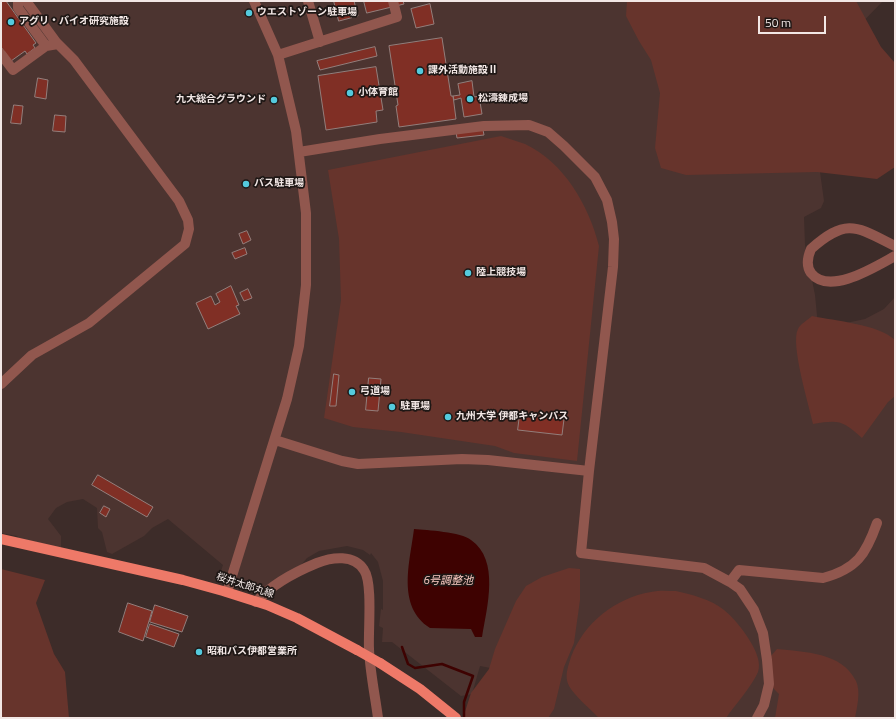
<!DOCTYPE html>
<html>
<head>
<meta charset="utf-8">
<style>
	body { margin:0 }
	#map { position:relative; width:896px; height:719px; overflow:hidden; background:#3d2c29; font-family:"Titillium Web",sans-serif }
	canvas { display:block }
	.frame { position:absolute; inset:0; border:2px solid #f2e7e5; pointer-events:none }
	.scale { position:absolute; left:758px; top:16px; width:68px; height:18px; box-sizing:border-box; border:2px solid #f2e7e5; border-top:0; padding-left:5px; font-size:12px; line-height:14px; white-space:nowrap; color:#f2e7e5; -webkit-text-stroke:3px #1e1715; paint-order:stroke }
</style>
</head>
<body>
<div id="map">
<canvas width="896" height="719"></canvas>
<div class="frame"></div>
<div class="scale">50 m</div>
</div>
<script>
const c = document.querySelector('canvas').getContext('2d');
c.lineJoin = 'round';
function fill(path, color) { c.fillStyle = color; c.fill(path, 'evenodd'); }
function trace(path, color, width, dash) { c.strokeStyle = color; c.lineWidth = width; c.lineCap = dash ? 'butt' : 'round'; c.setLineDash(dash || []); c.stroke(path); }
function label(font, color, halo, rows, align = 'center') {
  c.font = font + ' "Titillium Web","Noto Sans JP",sans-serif'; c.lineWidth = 3.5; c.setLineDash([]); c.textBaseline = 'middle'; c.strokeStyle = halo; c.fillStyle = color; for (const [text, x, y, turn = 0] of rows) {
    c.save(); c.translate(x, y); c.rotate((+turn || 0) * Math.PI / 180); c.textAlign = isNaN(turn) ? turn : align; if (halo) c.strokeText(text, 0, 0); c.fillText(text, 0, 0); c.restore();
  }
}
const built = new Path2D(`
	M1,1H883L848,37L817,150L824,201L821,208L804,217L805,245L815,295L819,336L840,335L846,323L865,319L884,309L895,297V718H497L496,669L480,666L472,694L461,696L392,642H382L383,628L379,626L381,609L383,610V581L378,562L371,553L370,555L363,550L347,546L319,551L307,558L284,585L273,592L262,595L246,587L219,577L223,565L168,519L152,528L144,536L112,554L107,552L102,532L98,528L97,508L83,499L67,502L56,508L48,519L61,536V548L19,538L17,536L1,533Z`);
const green = new Path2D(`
	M627,1H856L881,47L895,63V167L877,179L817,172L686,175L661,168L655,148L660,93L651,60L639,41L626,16Z
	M501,136C509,139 517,141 525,144C564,162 589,206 599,246L577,461L514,453L495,446L401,432L353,427L324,418L341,300L339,239L328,170Z
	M812,316C835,321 878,324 895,340V396L888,402L862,438C842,420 839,420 813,424C809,405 790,344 798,329C800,324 808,320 812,316Z
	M569,568L580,569V600L574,643L564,667L554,709L548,718H463L471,693L489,669L495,649L516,601L526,586L542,577Z
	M1,569L45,580L36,603L54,654L65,672L69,718H1Z
	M676,591C692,595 711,599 724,610C737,620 765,655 758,672C752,686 735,705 726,718H599C590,709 575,696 569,686C564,676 568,667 571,657C584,623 615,598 651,592C659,590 668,591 676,591Z
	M777,649C804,652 842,652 856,681C861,692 857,707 855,718H775L779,694L773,688L771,656Z`);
const water = new Path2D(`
	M414,529C427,530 461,532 471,540C500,560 487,607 482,637H475L471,629L430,628C396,606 410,562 414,529Z`);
const stream = new Path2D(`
	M402,647L408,664L415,668L442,664L473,676L464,702V718`);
const building = new Path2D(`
	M1,1H6L36,43L33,45L35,48L27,54L25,51L11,61L1,47Z
	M334,1H354L358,16L339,21Z
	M364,1H403L404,4L367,13Z
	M430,4L434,24L416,28L411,9Z
	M442,38L451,96H453L456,119L399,127L396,106L398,105L389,46Z
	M375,47L377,56L320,70L317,61Z
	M376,67L383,110L376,111L377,122L326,130L318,76Z
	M38,78L48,80L46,99L35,97Z
	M472,81L474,97L479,96L482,114L464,117L461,98L454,100L453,96L460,95L458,84Z
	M14,105L23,106L21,124L11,123Z
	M55,115L66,116L65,132L53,131Z
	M483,130L484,135L457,138L456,132Z
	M247,231L251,240L243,244L239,234Z
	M245,248L247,254L235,259L232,253Z
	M231,286L239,305L236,306L240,314L208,329L196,303L211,296L215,305L220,302L216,294Z
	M248,289L252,298L244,301L240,293Z
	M334,374L339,375L336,406H330Z
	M369,378L381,379L378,411L366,410Z
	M520,414L564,419L562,435L518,430Z
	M98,475L153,507L147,517L92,485Z
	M104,506L110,509L106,517L100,513Z
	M128,603L152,611L143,641L119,632Z
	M155,605L188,616L182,632L150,622Z
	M150,624L179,634L174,647L146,637Z`);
const minor = new Path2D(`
	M18,1V8L46,46L58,44
	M308,1L320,42
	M1,54L13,70L46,46
	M278,55L397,17L393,1
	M299,152L380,139L484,126L529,125L548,132L564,146L595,177L607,200L612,222L614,239L613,267L589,471L581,553L704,568L730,582L740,589L754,610L763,633L767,660L769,684L764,705L757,718
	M895,246C857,227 847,217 811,249C808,256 806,266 811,273C829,296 875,267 895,256
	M1,384L32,355L89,323L185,244L189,229L188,220L179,201L74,60L56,42L26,1
	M275,440L342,461L358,464L462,459L488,460L589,471
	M730,582L739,570L823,578C857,569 866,554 877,523
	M227,592L287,399L299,346L306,285V213L296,131L278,55L254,1
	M256,602C272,584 295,572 317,563C332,557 354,554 364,570C373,583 368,631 369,649C370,672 375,695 378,718`);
const major = new Path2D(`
	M1,539L183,580L223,591L267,605L297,618L357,650
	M380,663L420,689L456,718`);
const majorBridge = new Path2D(`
	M357,650L380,663`);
const markers = [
	[249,13,4,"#54cadd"],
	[11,22,4,"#54cadd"],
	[420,71,4,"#54cadd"],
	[350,93,4,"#54cadd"],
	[470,99,4,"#54cadd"],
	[274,100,4,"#54cadd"],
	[246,184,4,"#54cadd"],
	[468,273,4,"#54cadd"],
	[352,392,4,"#54cadd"],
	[392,407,4,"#54cadd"],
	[448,417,4,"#54cadd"],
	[199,652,4,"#54cadd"]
];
const poiNames = [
	["ウエストゾーン駐車場",257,13],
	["アグリ・バイオ研究施設",19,22],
	["課外活動施設Ⅱ",428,71],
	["小体育館",358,93],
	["松濤錬成場",478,99],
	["九大総合グラウンド",266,100,"right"],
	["バス駐車場",254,184],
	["陸上競技場",476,273],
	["弓道場",360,392],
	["駐車場",400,407],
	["九州大学 伊都キャンパス",456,417],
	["昭和バス伊都営業所",207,652]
];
const streetNames = [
	["桜井太郎丸線",245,586,18]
];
const waterNames = [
	["6号調整池",448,581]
];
fill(built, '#4c3430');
fill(green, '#67342c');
fill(water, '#3e0201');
trace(stream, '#3e0201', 2.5);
fill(building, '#802f25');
trace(building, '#937e7b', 1);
trace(minor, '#91574e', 10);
trace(major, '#ee7968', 10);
trace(majorBridge, '#ee7968', 10);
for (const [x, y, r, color] of markers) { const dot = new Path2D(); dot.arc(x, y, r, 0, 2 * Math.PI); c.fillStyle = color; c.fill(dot); trace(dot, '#1e1715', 1.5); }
label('bold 10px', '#f2e7e5', '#1e1715', poiNames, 'left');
label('10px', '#f2e7e5', '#1e1715', streetNames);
label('italic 11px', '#fac9c1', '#1e1715', waterNames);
</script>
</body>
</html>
